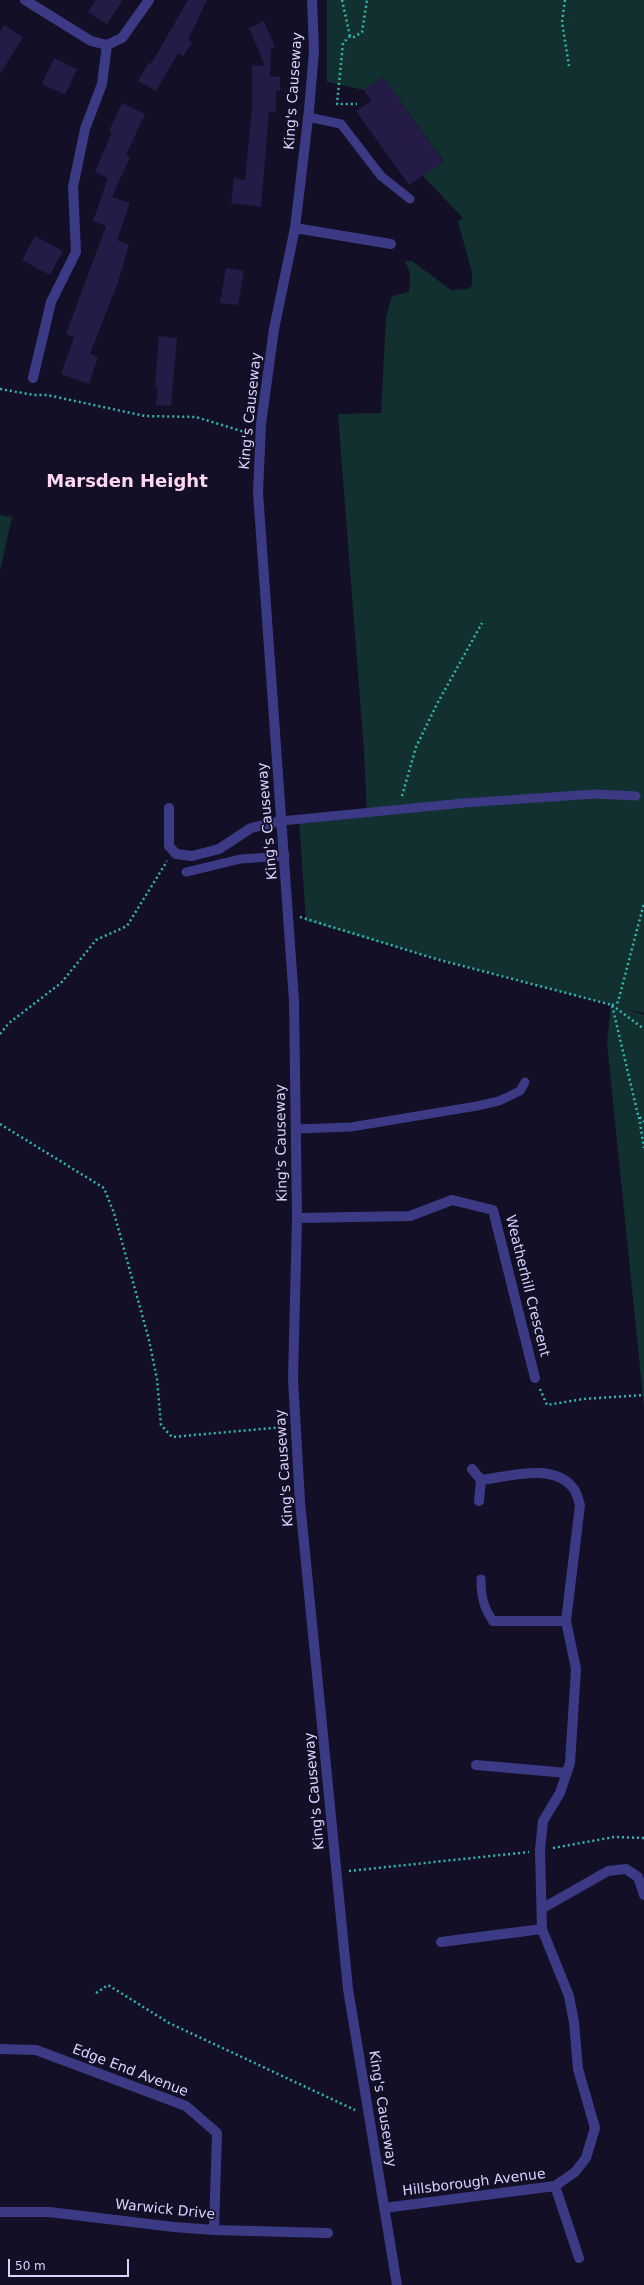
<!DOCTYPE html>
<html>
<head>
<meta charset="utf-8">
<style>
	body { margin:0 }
	#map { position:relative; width:644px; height:2285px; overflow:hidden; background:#130f26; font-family:"DejaVu Sans",sans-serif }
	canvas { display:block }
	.scale { position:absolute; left:8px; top:2259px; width:121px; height:18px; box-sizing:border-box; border:2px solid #d9d4ff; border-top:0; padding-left:5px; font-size:12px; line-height:14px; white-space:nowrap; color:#d9d4ff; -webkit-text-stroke:3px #130f26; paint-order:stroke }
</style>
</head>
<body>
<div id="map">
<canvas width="644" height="2285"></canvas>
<div class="scale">50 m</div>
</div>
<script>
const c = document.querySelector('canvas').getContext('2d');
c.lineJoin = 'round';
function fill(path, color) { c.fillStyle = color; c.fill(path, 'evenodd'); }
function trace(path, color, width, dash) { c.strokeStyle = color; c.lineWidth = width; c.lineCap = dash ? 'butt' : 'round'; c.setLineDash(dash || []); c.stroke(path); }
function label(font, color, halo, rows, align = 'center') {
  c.font = font + ' "DejaVu Sans",sans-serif'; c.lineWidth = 3.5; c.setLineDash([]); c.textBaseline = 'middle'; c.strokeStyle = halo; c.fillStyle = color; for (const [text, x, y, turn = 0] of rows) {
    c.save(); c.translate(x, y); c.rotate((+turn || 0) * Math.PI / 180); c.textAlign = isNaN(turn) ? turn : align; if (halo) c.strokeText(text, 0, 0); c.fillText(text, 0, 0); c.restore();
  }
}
const green = new Path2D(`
	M327,0H644V1013L627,1009L644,1015V1407L607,1043L611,1005L430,957L306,921L299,819L367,815L364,751L338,414L381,413L386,317L392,296L409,292L410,273L405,261H412L451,290L468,289L472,286V272L459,226L458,221L463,218L423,176L443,161L383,77L364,90L327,82Z
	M0,515L12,517L0,571Z`);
const building = new Path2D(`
	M96,0H123L107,24L88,12Z
	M188,0H207L188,40L192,42L184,56L178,53L156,91L138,81L149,62L151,64Z
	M264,21L275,47L271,49L270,76L280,77V91H276V113L269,112L261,207L231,203L234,178L245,180L252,108V65L265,66L249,28Z
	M4,25L23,37L0,74V32Z
	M54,58L77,69L65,95L42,84Z
	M383,77L443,162L409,185L356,111L371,101L364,90Z
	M122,103L145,114L126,155L130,157L112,197L130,203L117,240L129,245L118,282L90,354L98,357L89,384L61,374L74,337L66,334L106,226L93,221L108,178L95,172L112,132L109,131Z
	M35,236L63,251L50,275L22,260Z
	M226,268L244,271L238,305L220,303Z
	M159,336L177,338L171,406L156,405L158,387H155Z`);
const path = new Path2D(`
	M342,0L350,36L354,37L362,32L367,0
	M565,0L562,22L569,66
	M350,36L343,43L337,104H357
	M0,389L34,395H47L145,416L196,417L248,433
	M402,796L416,747L437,704L482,623
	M300,917L436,959L612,1005L638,1115L644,1122
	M612,1005L618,1002L644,903
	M612,1005L644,1029
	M0,1034L9,1023L61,983L96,940L127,926L167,861
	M639,1117L644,1148
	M0,1124L104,1188L114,1213L149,1340L157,1379L161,1425L172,1437L284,1427
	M540,1389L547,1405L583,1399L644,1395
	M553,1848L614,1837L644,1838
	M349,1871L529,1852
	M96,1993L108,1985L169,2023L355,2110`);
const service = new Path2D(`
	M308,117L341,124L381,176L410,199
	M281,821L464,803L595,794L636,796
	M186,872L240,859L285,856
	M296,1129L351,1127L477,1106L499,1101L520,1091L525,1082
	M481,1579C481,1595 483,1607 493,1621`);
const minor = new Path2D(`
	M25,0L91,41L107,45L122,38L149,0
	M312,0L314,51L309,110L295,228L274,329L261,424L258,492L294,1001L297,1218L293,1379L300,1502L348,1989L397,2285
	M295,228L391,244
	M33,378L51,302L76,252L73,187L85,129L102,84L107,45
	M169,808V846L176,854L192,856L219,849L251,828L281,821
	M297,1218L410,1216L452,1200L493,1210L535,1378
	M472,1469L481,1480L479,1501
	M493,1621H566
	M476,1765L567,1773
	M543,1908L608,1871L626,1869L638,1877L644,1895
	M441,1942L542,1929
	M0,2049L36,2050L186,2106L217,2133L214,2230
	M555,2186L579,2258
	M384,2208L555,2186L575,2172L586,2158L595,2128L578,2069L574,2022L569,1996L542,1929L540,1850L543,1821L560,1793L570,1763L576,1669L566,1621L580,1505C578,1500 577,1492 573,1488C553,1462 508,1477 481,1480
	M0,2212H49L174,2227L214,2230L328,2233`);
const streetNames = [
	["King's Causeway",294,91,-86],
	["King's Causeway",251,411,-84],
	["King's Causeway",268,821,-95],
	["King's Causeway",282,1143,-91],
	["Weatherhill Crescent",527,1286,76],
	["King's Causeway",285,1468,-94],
	["King's Causeway",315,1791,-95],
	["Edge End Avenue",130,2071,21],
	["King's Causeway",382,2109,81],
	["Hillsborough Avenue",474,2183,-7],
	["Warwick Drive",165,2210,6]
];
const districtNames = [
	["Marsden Height",127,482]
];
fill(green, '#12302f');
fill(building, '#241b47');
trace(path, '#2fb8b0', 2.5, [2, 3]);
trace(service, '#3d3a85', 9);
trace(minor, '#3d3a85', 10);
label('14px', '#d9d4ff', '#130f26', streetNames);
label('bold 18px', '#ffd6f0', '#130f26', districtNames);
</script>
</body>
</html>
